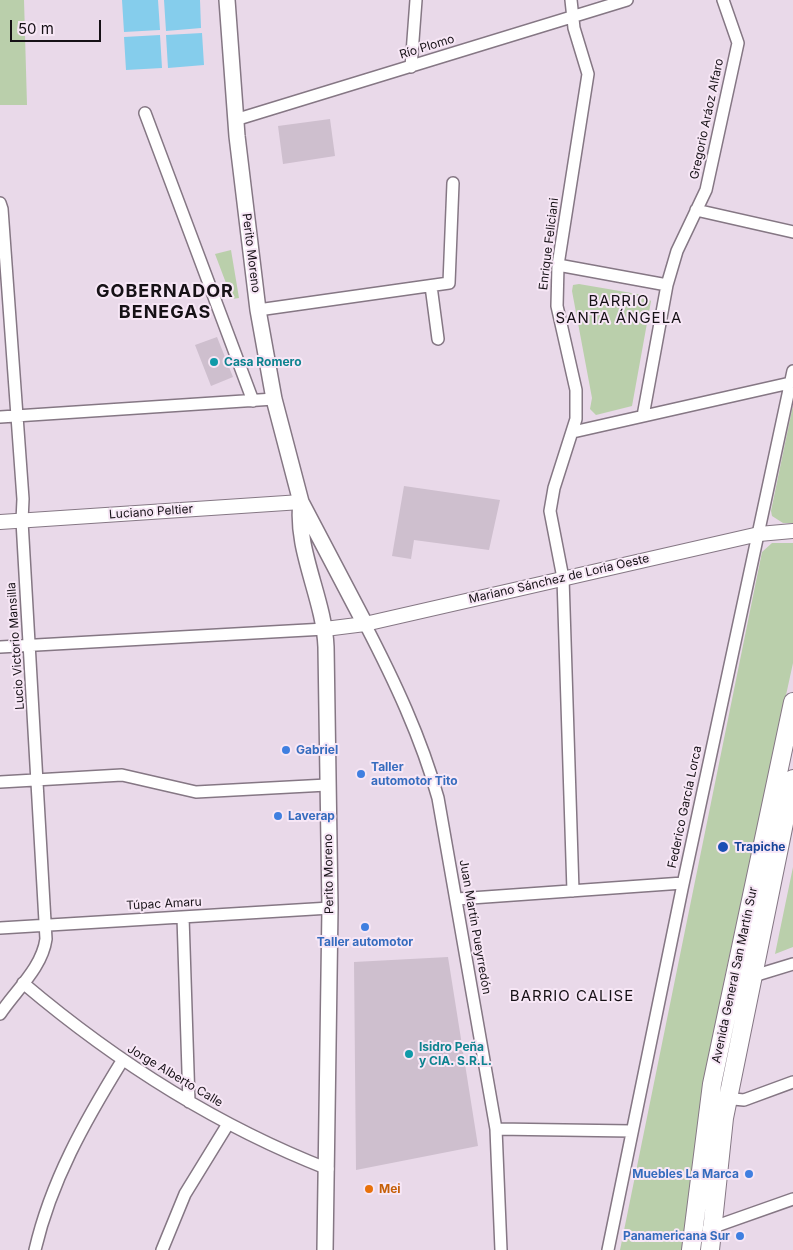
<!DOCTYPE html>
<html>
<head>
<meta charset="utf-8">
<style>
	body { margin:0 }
	#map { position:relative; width:793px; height:1250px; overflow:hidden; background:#e9d9e9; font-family:Inter,sans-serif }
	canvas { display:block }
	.scale { position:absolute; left:10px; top:20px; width:91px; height:22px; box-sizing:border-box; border:2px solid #161116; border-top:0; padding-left:6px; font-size:15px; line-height:18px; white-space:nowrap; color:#161116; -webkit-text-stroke:4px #f7e7f6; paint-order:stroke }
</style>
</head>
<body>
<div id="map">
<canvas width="793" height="1250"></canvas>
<div class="scale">50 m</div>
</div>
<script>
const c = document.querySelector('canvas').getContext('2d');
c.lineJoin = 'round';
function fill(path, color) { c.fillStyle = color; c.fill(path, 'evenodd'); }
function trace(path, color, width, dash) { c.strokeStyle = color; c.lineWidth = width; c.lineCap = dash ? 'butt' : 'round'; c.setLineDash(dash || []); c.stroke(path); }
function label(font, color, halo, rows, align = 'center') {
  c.font = font + ' Inter,sans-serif'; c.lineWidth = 4; c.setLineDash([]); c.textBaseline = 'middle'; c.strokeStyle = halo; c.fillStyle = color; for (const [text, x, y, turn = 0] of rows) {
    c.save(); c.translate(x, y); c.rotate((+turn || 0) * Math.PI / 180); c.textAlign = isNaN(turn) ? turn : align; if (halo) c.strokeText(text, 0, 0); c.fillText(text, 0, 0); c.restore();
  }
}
const green = new Path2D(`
	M0,0H24L27,105H0Z
	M231,250L239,298L232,299L215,254Z
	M579,284L643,295L651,301L632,406L596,415L590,409L592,398L572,291L573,285Z
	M793,405V523H783L772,516L771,511Z
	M772,543H793V663L726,971L702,1094L684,1250H620L762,552Z
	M793,867V947L775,954Z`);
const water = new Path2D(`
	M122,0H158L160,30L124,32Z
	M164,0H200L201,28L166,31Z
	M202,33L204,65L168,68L166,35Z
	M160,35L162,68L126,70L124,37Z`);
const building = new Path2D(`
	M330,119L335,156L283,164L278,126Z
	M217,337L233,377L211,386L195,345Z
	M404,486L500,500L489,550L414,540L411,559L392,556Z
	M448,957L478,1146L356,1170L354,962Z`);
const minor = new Path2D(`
	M571,0L574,28L588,74L558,265L557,306L576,390V419L554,488L550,511L563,578L573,891
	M411,67L416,0
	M145,113L253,401
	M235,120L627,0
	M0,203L2,209L23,499L22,521L46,939C42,968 16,990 0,1014
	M696,210L793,232
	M558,265L667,285
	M431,286L438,339
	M258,310L449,283L453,183
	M643,416L667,285L677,251L706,190L738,43L723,0
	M0,417L274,399
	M573,432L790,383
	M365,624C394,680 421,737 438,798L496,1129L501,1250
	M0,647L325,629
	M0,782L122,775L196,792L327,785
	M457,899L683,883
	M183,917L189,1102
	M0,928L330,908
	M747,978L793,964
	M23,983C115,1061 215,1125 328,1169
	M723,1098L744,1100L793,1082
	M496,1129L631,1131
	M708,1229L793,1199
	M35,1250C51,1181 85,1121 122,1061
	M162,1250L185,1194L228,1124
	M608,1250L682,889L793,371`);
const tertiary = new Path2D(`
	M0,522L301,502
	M325,629L365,624L759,534L793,531`);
const secondary = new Path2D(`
	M227,0L237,136L258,310L274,399L301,502L365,624
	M301,502C295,550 324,598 326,647L330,908L325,1250`);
const primary = new Path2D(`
	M691,1250L712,1084L793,702
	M710,1250L724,1118L793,779`);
const markers = [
	[214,362,5,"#0f9aa8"],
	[286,750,5,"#3f7fe0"],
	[361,774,5,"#3f7fe0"],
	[278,816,5,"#3f7fe0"],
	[723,847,6,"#1a4fb4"],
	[365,927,5,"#3f7fe0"],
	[409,1054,5,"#0f9aa8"],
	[749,1174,5,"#3f7fe0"],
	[369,1189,5,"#e8710a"],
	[740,1236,5,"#3f7fe0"]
];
const streetNames = [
	["Río Plomo",427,47,-17],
	["Gregorio Aráoz Alfaro",707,119,-78],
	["Enrique Feliciani",549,244,-83],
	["Perito Moreno",251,253,83],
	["Luciano Peltier",151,512,-4],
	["Mariano Sánchez de Loria Oeste",559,579,-13],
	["Lucio Victorio Mansilla",16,646,-94],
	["Federico García Lorca",685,807,-78],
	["Perito Moreno",329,874,-91],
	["Túpac Amaru",164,904,-3],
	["Juan Martín Pueyrredón",475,927,80],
	["Avenida General San Martín Sur",735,975,-78],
	["Jorge Alberto Calle",175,1076,31]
];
const cultureNames = [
	["Casa Romero",224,362],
	["Isidro Peña",419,1047],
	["y CIA. S.R.L.",419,1061]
];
const shopNames = [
	["Gabriel",296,750],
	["Taller",371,767],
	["automotor Tito",371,781],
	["Laverap",288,816],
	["Taller automotor",365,942,"center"],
	["Muebles La Marca",739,1174,"right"],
	["Panamericana Sur",730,1236,"right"]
];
const transitNames = [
	["Trapiche",734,847]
];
const foodNames = [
	["Mei",379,1189]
];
const quarterNames = [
	["BARRIO",619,301],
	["SANTA ÁNGELA",619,318],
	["BARRIO CALISE",572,996]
];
const districtNames = [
	["GOBERNADOR",165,292],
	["BENEGAS",165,313]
];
fill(green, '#bacfab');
fill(water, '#85cdec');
fill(building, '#cebfce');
trace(minor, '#857784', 14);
trace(tertiary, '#857784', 16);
trace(secondary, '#857784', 18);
trace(primary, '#857784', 20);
trace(minor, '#fff', 11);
trace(tertiary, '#fff', 14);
trace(secondary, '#fff', 15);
trace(primary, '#fff', 18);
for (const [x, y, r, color] of markers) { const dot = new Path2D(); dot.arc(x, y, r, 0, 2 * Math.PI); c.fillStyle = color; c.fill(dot); trace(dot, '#f7e7f6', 2); }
label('12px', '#161116', '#f7e7f6', streetNames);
label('bold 12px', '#0d838f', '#f7e7f6', cultureNames, 'left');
label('bold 12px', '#366cbe', '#f7e7f6', shopNames, 'left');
label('bold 12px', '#164399', '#f7e7f6', transitNames, 'left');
label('bold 12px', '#c56008', '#f7e7f6', foodNames, 'left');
c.letterSpacing = '1px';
label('15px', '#161116', '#f7e7f6', quarterNames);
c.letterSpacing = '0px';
c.letterSpacing = '1px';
label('bold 18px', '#161116', '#f7e7f6', districtNames);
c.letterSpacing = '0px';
</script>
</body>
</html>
